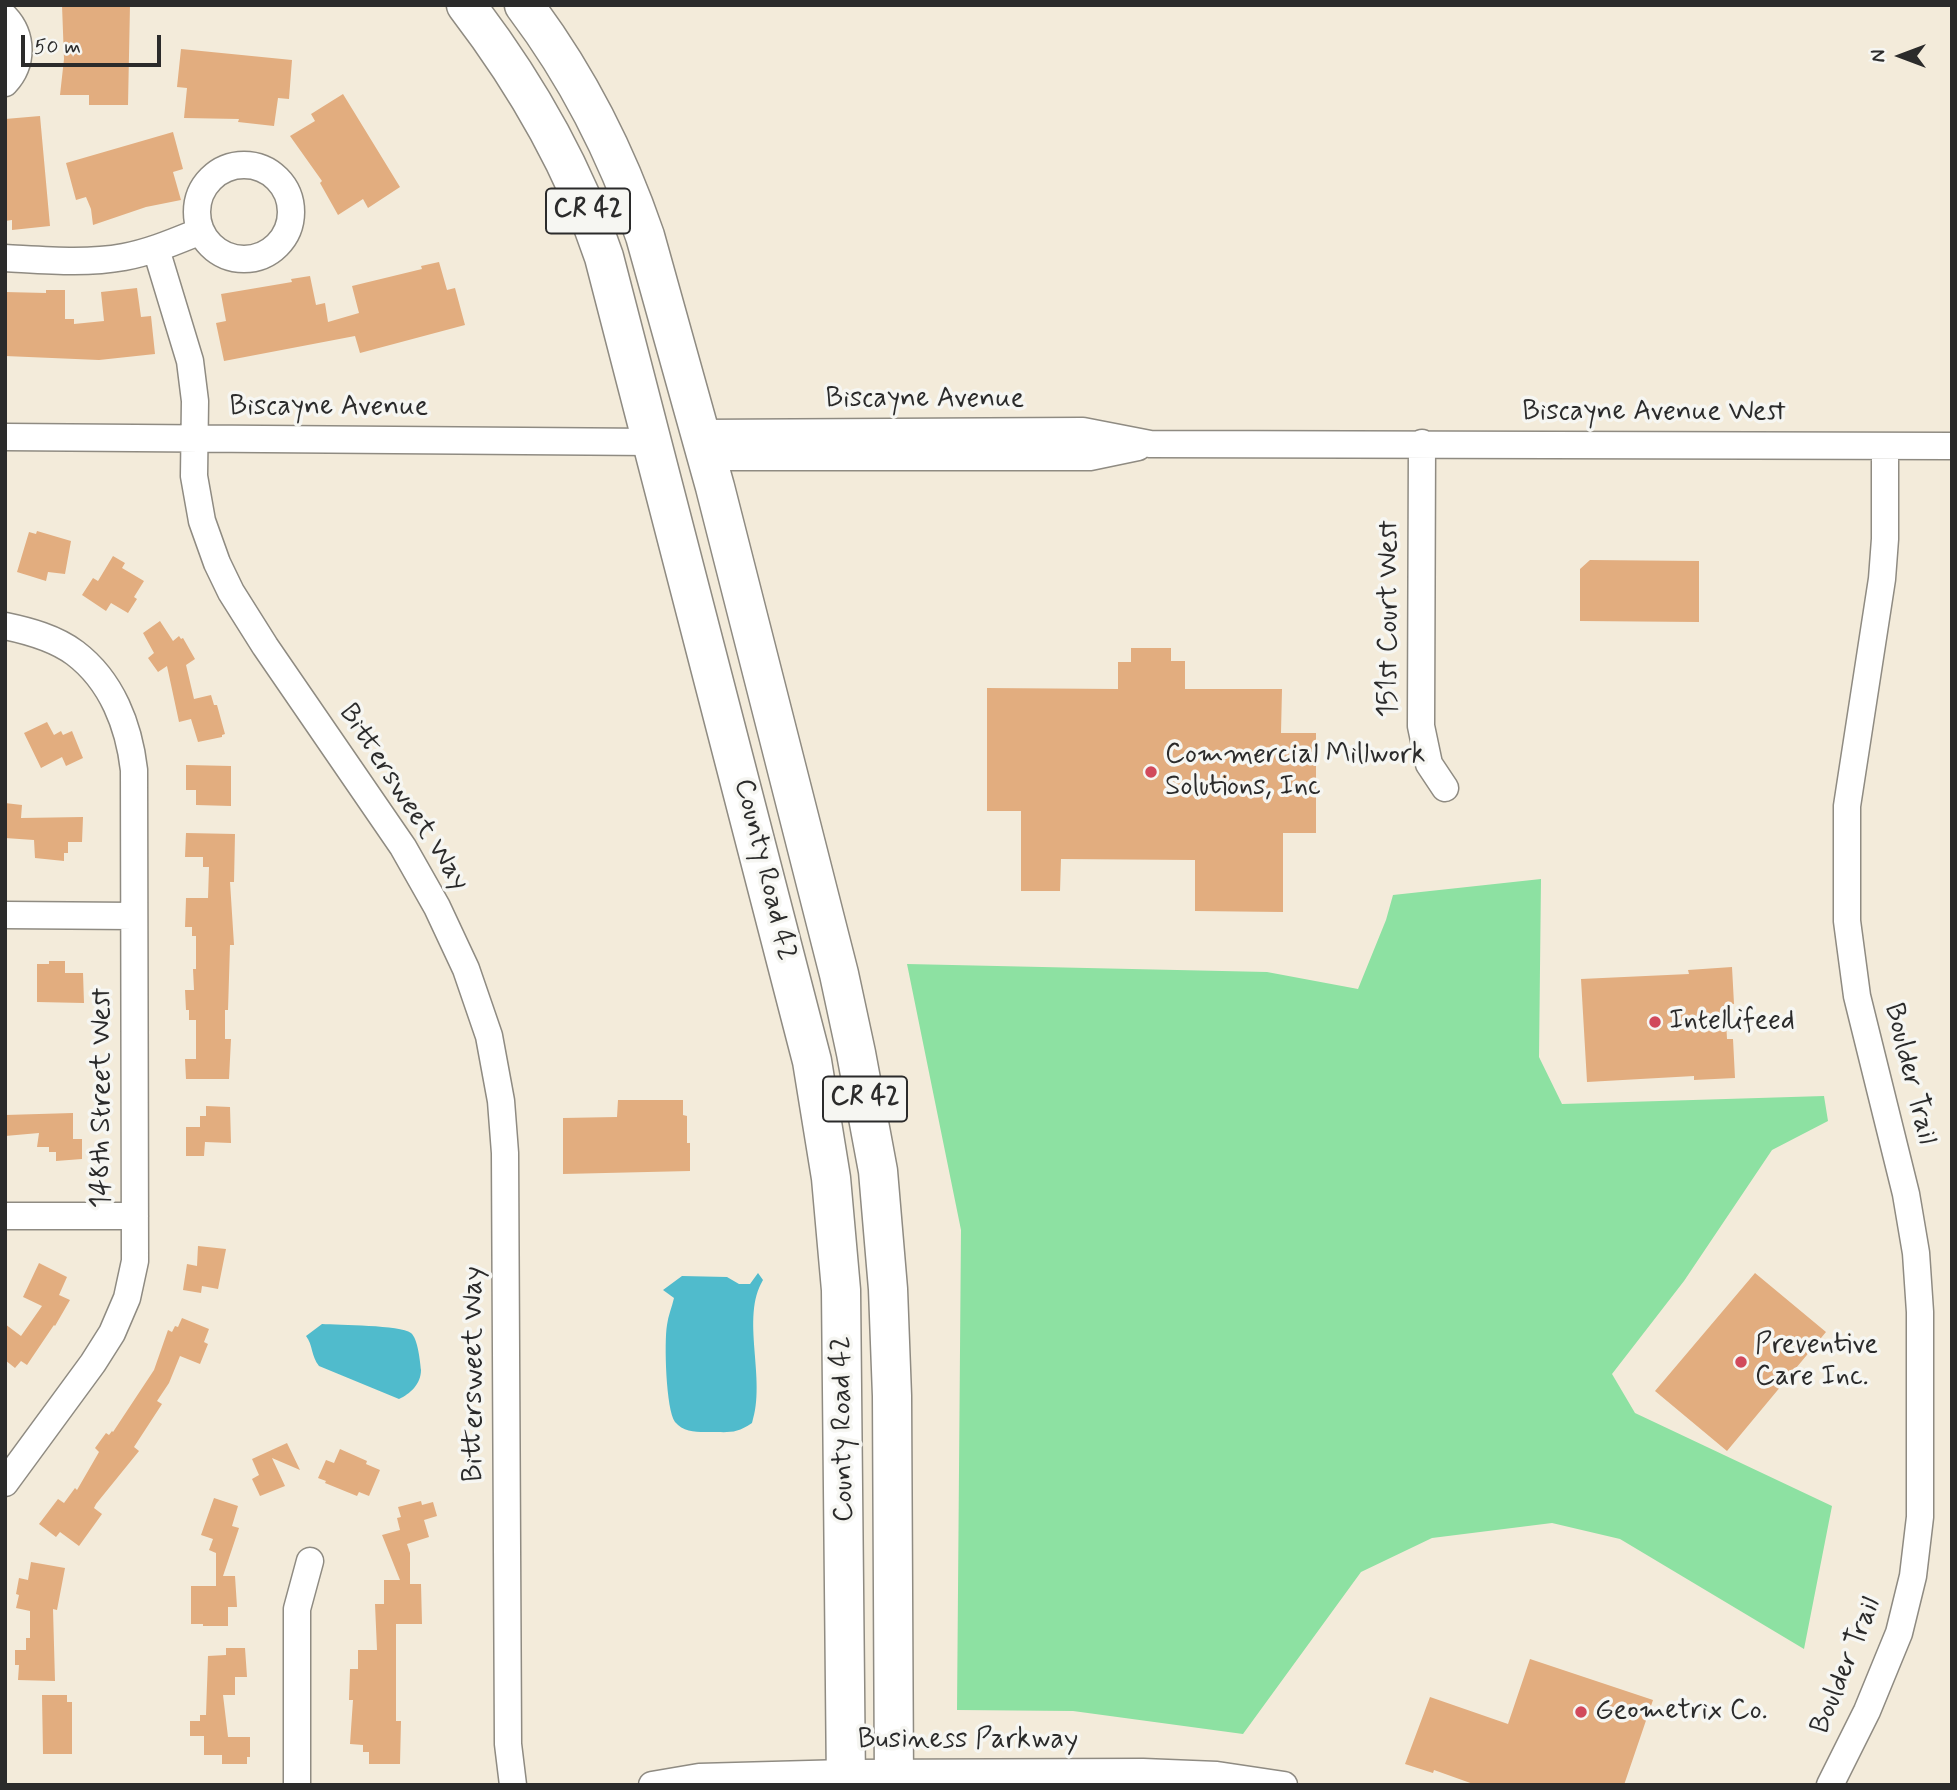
<!DOCTYPE html>
<html>
<head>
<meta charset="utf-8">
<style>
	body { margin:0 }
	#map { position:relative; width:1957px; height:1790px; overflow:hidden; background:#f3ebda; font-family:Mynerve,sans-serif }
	canvas { display:block }
	.frame { position:absolute; inset:0; border:7px solid #2b2b2b; pointer-events:none }
	.north { position:absolute; left:1866px; top:21px; width:70px; height:70px; -webkit-text-stroke:5px #f6f6f2; paint-order:stroke; rotate:270deg; font-size:19px; font-weight:700; line-height:28px; text-align:center; color:#2b2b2b }
	.north::after { content:''; display:block; margin:auto; width:24px; height:32px; background:#2b2b2b; clip-path:polygon(50% 0,100% 100%,50% 72%,0 100%) }
	.scale { position:absolute; left:21px; top:35px; width:140px; height:32px; box-sizing:border-box; border:4px solid #2b2b2b; border-top:0; padding-left:9px; font-size:21px; line-height:24px; white-space:nowrap; color:#2b2b2b; -webkit-text-stroke:5px #f6f6f2; paint-order:stroke }
</style>
</head>
<body>
<div id="map">
<canvas width="1957" height="1790"></canvas>
<div class="frame"></div>
<div class="north">N</div>
<div class="scale">50 m</div>
</div>
<script>
const c = document.querySelector('canvas').getContext('2d');
c.lineJoin = 'round';
function fill(path, color) { c.fillStyle = color; c.fill(path, 'evenodd'); }
function trace(path, color, width, dash) { c.strokeStyle = color; c.lineWidth = width; c.lineCap = dash ? 'butt' : 'round'; c.setLineDash(dash || []); c.stroke(path); }
function label(font, color, halo, rows, align = 'center') {
  c.font = font + ' Mynerve,sans-serif'; c.lineWidth = 7; c.setLineDash([]); c.textBaseline = 'middle'; c.strokeStyle = halo; c.fillStyle = color; for (const [text, x, y, turn = 0] of rows) {
    c.save(); c.translate(x, y); c.rotate((+turn || 0) * Math.PI / 180); c.textAlign = isNaN(turn) ? turn : align; if (halo) c.strokeText(text, 0, 0); c.fillText(text, 0, 0); c.restore();
  }
}
const green = new Path2D(`
	M1541,879L1539,1057L1562,1104L1824,1096L1828,1121L1772,1150L1684,1281L1612,1374L1635,1413L1832,1506L1804,1649L1620,1539L1552,1523L1432,1538L1361,1572L1243,1734L1073,1711L957,1710L961,1230L907,964L1267,972L1358,989L1386,920L1393,895Z`);
const water = new Path2D(`
	M758,1273L763,1280C740,1318 767,1379 752,1423C736,1434 729,1432 711,1432C698,1432 684,1433 675,1422C666,1410 664,1342 667,1325C668,1316 672,1307 674,1298L663,1290L682,1276L727,1277L739,1284H750Z
	M322,1324C339,1325 400,1325 411,1333C418,1339 420,1361 421,1370C421,1384 410,1394 399,1399L319,1366C311,1356 313,1345 306,1336Z`);
const building = new Path2D(`
	M62,5H130L128,105H89V95H60L64,59Z
	M181,49L292,60L289,99L278,98L274,126L238,122L239,119L184,118L187,88L177,87Z
	M343,94L400,187L368,208L363,199L338,215L320,183L322,181L290,136L315,121L311,114Z
	M40,116L50,226L12,230V220L5,221V119Z
	M173,132L183,169L173,172L181,200L146,207L93,225L91,209L86,197L76,200L66,163Z
	M439,262L447,290L455,288L465,325L360,353L355,336L224,361L216,323L226,321L221,294L292,282L291,279L310,276L316,305L325,303L328,322L359,313L352,286L422,269L421,266Z
	M137,288L141,317L151,316L155,354L99,360L5,356V292L46,293V290H65V319H74V324L104,321L101,292Z
	M37,531L71,541L65,574L48,572L46,581L17,572L29,532L36,534Z
	M113,556L125,563L122,568L144,581L134,597L137,599L128,613L111,603L106,611L82,595L93,578L98,581Z
	M1590,560L1699,561V622L1580,621V569Z
	M160,621L173,641L179,636L181,639L183,638L195,659L186,665L194,699L211,695L214,705H217L225,734L222,735V737L198,742L191,719L179,722L167,666L158,672L148,658L154,653L143,633Z
	M1131,648H1171V661H1185V689H1282L1281,733H1316V833H1283V912L1195,911V860L1061,859L1060,891H1021V811H987V688L1118,689V662H1131Z
	M47,722L54,735L61,731L63,735L72,731L83,758L66,766L62,757L41,768L24,733Z
	M186,765L231,766V806L196,805V790H186Z
	M5,803L22,805L21,818L83,817L82,842H68V853H64V861L35,858L34,840L5,838Z
	M186,833L235,834L234,882H230L234,945H230L228,1010H225V1039H231L229,1079H186L185,1059H196V1020H189V1010H186L185,990H194L193,969H196V936H192V927H185L186,898H208L209,867H203V857H185Z
	M49,961H65V973H83L84,1003L37,1002V964H49Z
	M1732,967L1734,1004H1725L1727,1039H1733L1735,1078L1694,1080V1076L1587,1082L1581,979L1689,974L1688,970Z
	M618,1100H683V1115L687,1116V1143H690V1171L563,1174V1118L617,1117Z
	M206,1106L230,1107L231,1143L205,1142L204,1156H186V1127H200V1116H206Z
	M73,1113V1139H82V1159L56,1161V1152H49V1147H37L39,1133L5,1136V1115Z
	M198,1246L226,1249L218,1289L202,1286L201,1293L183,1290L187,1264L197,1266Z
	M39,1263L67,1277L59,1295L70,1300L55,1326L54,1325L27,1365L21,1361L15,1368L5,1360V1324L21,1336L42,1306L23,1297Z
	M1755,1273L1826,1332L1727,1451L1655,1391Z
	M182,1318L209,1329L204,1342L208,1344L200,1364L180,1356L169,1383L157,1401L162,1404L134,1447L139,1451L96,1504L94,1508L102,1514L79,1546L60,1532L56,1537L39,1524L58,1499L64,1503L75,1488L77,1490L99,1452L95,1448L106,1433L109,1435L112,1431L113,1432L154,1370L168,1330L172,1332L175,1326L178,1327Z
	M287,1443L300,1470L272,1458L285,1486L260,1496L252,1479L259,1475L252,1459Z
	M340,1449L367,1461L366,1464L380,1470L369,1496L359,1492L357,1496L325,1483L326,1481L318,1478L326,1460L334,1463Z
	M214,1498L238,1506L232,1526L239,1528L223,1576H235L237,1607H228V1626H203V1624H191V1586H216V1553L209,1550L213,1539L201,1535Z
	M421,1501L422,1505L433,1502L437,1516L424,1520L429,1537L407,1544L410,1553V1584H421L422,1624H396V1721H401L400,1764H369V1752H363V1745L350,1744L353,1700H349L350,1669H358V1650H377L375,1604H384V1580H400L382,1535L400,1530L397,1518L401,1517L398,1507Z
	M31,1562L65,1568L57,1610L53,1609L55,1681L18,1680L19,1665H15V1650H26V1638H30V1611L16,1608L19,1595L16,1594L19,1578L28,1580Z
	M226,1648H245L247,1677H235V1695H223L228,1737H250V1757H247V1764H222V1755H204V1736H190V1721H200V1715H206L208,1656L226,1655Z
	M1530,1659L1653,1700L1624,1785H1476L1434,1770L1433,1773L1405,1764L1430,1697L1508,1724Z
	M42,1695H67V1702H72V1754H43Z`);
const minor = new Path2D(`
	M5,17C23,36 23,64 5,83
	M197 212a47 47 0 1 1 94 0a47 47 0 1 1-94 0Z
	M156,249L190,361L195,401L194,476L202,521L217,563L231,592L265,646L403,847L437,907L466,969L489,1036L501,1101L505,1153L508,1744L513,1785
	M5,258C44,260 86,264 124,257C151,252 176,241 201,231
	M699,433L1083,431L1150,444L1952,446
	M5,437L653,442
	M1422,443L1421,726L1429,764L1445,788
	M705,457H1090L1138,447
	M5,626C29,631 55,638 75,653C112,681 129,726 134,770L135,1261L127,1298L112,1333L93,1363L5,1483
	M5,915L134,916
	M5,1216H135
	M297,1785V1609L310,1561
	M652,1785L699,1777L846,1773L1143,1772L1217,1775L1284,1785
	M1830,1785L1867,1711L1899,1633L1913,1576L1920,1517V1312L1916,1253L1906,1194L1857,996L1847,921V806L1882,579L1885,539V446`);
const highway = new Path2D(`
	M466,5C525,82 573,164 604,257L812,1061L831,1178L841,1290L846,1785
	M524,5C576,74 617,154 645,236L715,487L839,974L856,1053L878,1171L888,1289L892,1396L894,1785`);
const markers = [
	[1151,772,7,"#d1495b"],
	[1655,1022,7,"#d1495b"],
	[1741,1362,7,"#d1495b"],
	[1581,1712,7,"#d1495b"]
];
const shields = [
	[588,211,84],
	[865,1099,84]
];
const shieldNames = [
	["CR 42",588,211],
	["CR 42",865,1099]
];
const streetNames = [
	["Biscayne Avenue",925,400],
	["Biscayne Avenue",329,408],
	["Biscayne Avenue West",1654,413],
	["151st Court West",1390,619,-90],
	["Bittersweet Way",403,798,57],
	["County Road 42",764,870,76],
	["Boulder Trail",1909,1074,76],
	["148th Street West",103,1098,-90],
	["Bittersweet Way",475,1374,-90],
	["County Road 42",844,1429,-91],
	["Boulder Trail",1847,1666,-68],
	["Business Parkway",968,1741]
];
const poiNames = [
	["Commercial Millwork",1165,756],
	["Solutions, Inc",1165,788],
	["Intellifeed",1669,1022],
	["Preventive",1755,1346],
	["Care Inc.",1755,1378],
	["Geometrix Co.",1595,1712]
];
fill(green, '#8de1a2');
fill(water, '#50bbcc');
fill(building, '#e2ad7f');
trace(minor, '#8f8b82', 29);
trace(highway, '#8f8b82', 41);
trace(minor, '#fff', 26);
trace(highway, '#fff', 38);
for (const [x, y, r, color] of markers) { const dot = new Path2D(); dot.arc(x, y, r, 0, 2 * Math.PI); c.fillStyle = color; c.fill(dot); trace(dot, '#f6f6f2', 2.5); }
for (const [x, y, w] of shields) { const box = new Path2D(); box.roundRect(x - w / 2, y - 22.5, w, 45, 5); c.fillStyle = '#f6f6f2'; c.fill(box); trace(box, '#2b2b2b', 2); }
label('bold 26px', '#2b2b2b', null, shieldNames);
label('28px', '#2b2b2b', '#f6f6f2', streetNames);
label('28px', '#2b2b2b', '#f6f6f2', poiNames, 'left');
</script>
</body>
</html>
